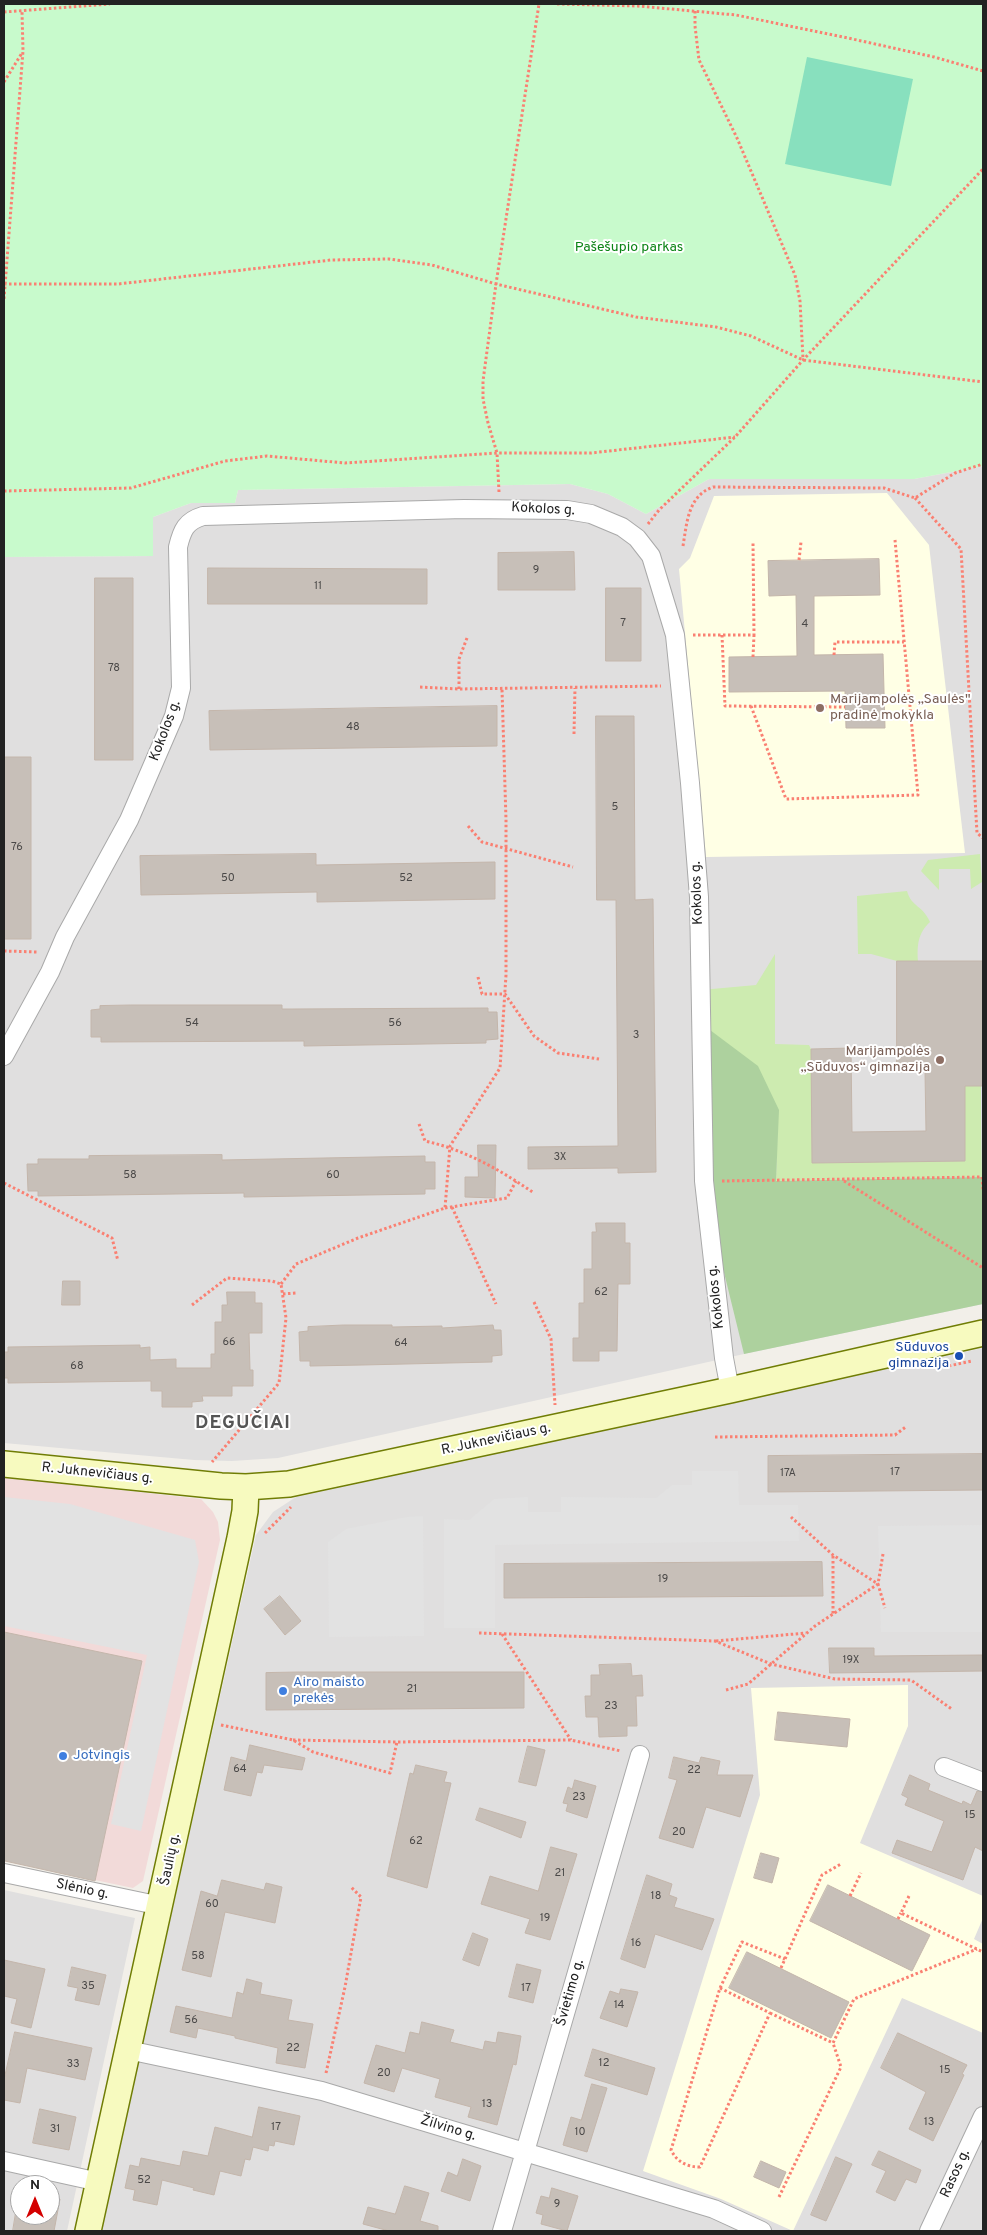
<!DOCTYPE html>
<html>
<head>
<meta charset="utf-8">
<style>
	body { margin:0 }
	#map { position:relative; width:987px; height:2235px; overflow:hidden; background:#f2efe9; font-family:Overpass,sans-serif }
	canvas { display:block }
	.frame { position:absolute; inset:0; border:5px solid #222; pointer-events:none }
	.north { position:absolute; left:10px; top:2175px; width:50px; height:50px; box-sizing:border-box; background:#fff; border:1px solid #a7a7a7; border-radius:50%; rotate:0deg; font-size:14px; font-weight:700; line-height:20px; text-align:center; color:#222 }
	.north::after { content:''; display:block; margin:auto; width:18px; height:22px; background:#d40000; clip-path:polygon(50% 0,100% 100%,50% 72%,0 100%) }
</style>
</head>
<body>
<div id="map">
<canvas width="987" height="2235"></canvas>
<div class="frame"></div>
<div class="north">N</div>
</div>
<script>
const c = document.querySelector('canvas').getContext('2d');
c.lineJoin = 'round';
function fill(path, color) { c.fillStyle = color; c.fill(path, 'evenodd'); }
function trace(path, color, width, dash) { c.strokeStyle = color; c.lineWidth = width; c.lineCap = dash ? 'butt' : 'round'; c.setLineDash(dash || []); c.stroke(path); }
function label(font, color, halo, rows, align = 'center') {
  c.font = font + ' Overpass,sans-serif'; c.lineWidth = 4; c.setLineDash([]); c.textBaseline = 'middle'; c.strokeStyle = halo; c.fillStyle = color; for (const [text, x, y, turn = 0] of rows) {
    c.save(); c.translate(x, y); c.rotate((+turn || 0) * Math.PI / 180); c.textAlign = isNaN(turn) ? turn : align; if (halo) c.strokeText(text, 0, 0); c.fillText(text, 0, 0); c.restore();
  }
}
const residential = new Path2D(`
	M983,466V1304L744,1354L278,1458L232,1461L194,1460L4,1443V557L152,556L153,517L191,503H235L238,490L570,484L608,494L646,514L709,479H914Z
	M983,1348V2231H101L256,1535L273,1512L296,1497Z
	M4,1890L135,1918L67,2231H4ZM20,2185H50V2215H20Z`);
const commercial = new Path2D(`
	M4,1477L201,1499L213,1512L218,1522L220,1540L143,1881L133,1888L4,1861Z`);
const education = new Path2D(`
	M887,493L929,545L965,853L706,857L679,569L690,558L714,496Z
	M908,1685V1726L860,1843L983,1896V1918L974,1939L983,1944V2033L902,1998L793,2231L721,2199L643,2171L760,1795L751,1688Z`);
const grass = new Path2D(`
	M980,854L982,882L971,889L970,869H939V890L921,871L928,860Z
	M907,891C912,908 922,904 930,922C918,933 917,945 918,961H897L871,954H858L857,896Z
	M775,954V1044L809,1045L811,1049L812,1163H851L852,1152L871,1162L965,1161V1086H981L982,1177L776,1181L778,1110L702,1024L701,990L756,985Z`);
const forest = new Path2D(`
	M702,1024L758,1066L779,1110L776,1181L983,1177V1304L744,1354L705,1195Z`);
const park = new Path2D(`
	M4,4H983V466L914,479H709L646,514L608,494L570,484L238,490L235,503H191L153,517V556L4,557Z`);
const pitch = new Path2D(`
	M807,57L913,79L891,186L785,164Z`);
const parking = new Path2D(`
	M692,1471H738L739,1505H798L799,1541L495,1545V1628H444V1519L469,1520L494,1499L528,1497V1512H561V1497L656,1498L672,1485H692Z
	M4,1497L70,1504L195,1540L199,1562L141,1831L111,1824L147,1655L4,1626Z
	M423,1516L424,1636L329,1637L328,1542L346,1529L407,1517Z
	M983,1525V1632H881L878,1526Z`);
const plaza = new Path2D(`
	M981,1086H983V1177H982Z`);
const building = new Path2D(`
	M574,552L575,590H498V553Z
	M879,559L880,595L814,596V655L883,654L885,728H846L845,691L729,692V657L797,656L796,595L769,596L768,561Z
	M208,568L427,569V604H208Z
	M95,578H133V760H95Z
	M606,588H641V661H606Z
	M497,706V746L210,750L209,711Z
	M596,716H634L635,900L653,899L656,1172L618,1173V1168L528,1169V1147L618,1146L616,900H597Z
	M4,757H31V939H4Z
	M316,854V865L495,862V899L317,902V892L141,895L140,856Z
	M897,961H983V1086H965V1161L812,1163L811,1049L851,1048L852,1132L926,1131L925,1072H897Z
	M131,1005H282V1009H293L488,1008V1012H497L498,1039L486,1040V1043L304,1046V1041L101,1042V1037H91V1010L100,1009V1006Z
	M478,1145H496L495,1198L465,1197V1177H478Z
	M222,1155V1160L425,1156V1162H435V1189H425V1194L244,1197V1193L38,1196V1191H28L27,1164H38V1159H89V1156Z
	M596,1223H625V1243H630V1284H618L617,1351H599V1361H573V1338H579V1303H584V1269H592V1232H596Z
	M63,1281H80V1305H62Z
	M227,1292H255V1303H262V1333H249L250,1370H253V1386H232V1396H202L203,1401L192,1402V1407H162V1391H151V1381L8,1383V1378H4V1352H8V1347L140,1345V1348L150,1347V1360L176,1359V1368H211V1354H215V1322H222V1305H227Z
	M344,1325H392V1327L442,1326V1328L493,1325L494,1330H501L502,1355L492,1356V1362L362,1365L310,1366V1361H300L299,1332L308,1331V1327Z
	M983,1454V1490L768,1492V1456Z
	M822,1562L823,1596L504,1598V1564Z
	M280,1596L301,1621L285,1635L264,1609Z
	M4,1632L142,1661L95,1881L5,1861Z
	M829,1648H874V1656L982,1655L983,1671L830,1673Z
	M631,1664L632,1676L642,1675L643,1696H636L637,1726H627V1736L599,1737L598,1717H586L585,1696H591V1675H600L599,1665Z
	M300,1672H524V1708L266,1710V1673Z
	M778,1712L850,1719L847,1747L775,1740Z
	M250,1745L305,1758L302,1770L264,1765L262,1773L257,1772L251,1796L224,1790L231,1757L246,1761Z
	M528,1746L545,1750L536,1786L519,1782Z
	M674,1757L699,1763L701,1757L720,1761L717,1775H753L740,1817L706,1807L693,1848L659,1838L677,1780L669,1778Z
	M416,1765L447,1772L444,1782L451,1783L427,1888L387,1876L410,1773L413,1774Z
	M910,1775L930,1784L928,1790L962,1804L963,1801L971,1805L977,1791L983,1792V1851L975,1847L963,1880L892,1853L897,1840L932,1852L944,1821L905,1805L908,1798L902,1795Z
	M575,1780L596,1786L587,1818L566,1811L568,1804L563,1803L568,1787L572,1789Z
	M480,1808L526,1822L521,1838L476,1820Z
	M551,1847L577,1854L550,1940L525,1933L530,1919L481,1904L490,1876L538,1891Z
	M761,1853L779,1858L772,1883L754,1878Z
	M647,1875L672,1884L669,1895L677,1898L674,1907L714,1919L702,1950L655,1934L645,1968L621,1959Z
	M222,1880L264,1890L266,1883L282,1887L275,1923L225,1912L211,1977L182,1970L201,1891L217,1896Z
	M828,1885L930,1935L912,1971L810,1921Z
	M473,1933L488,1939L479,1966L463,1960Z
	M747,1952L849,2002L831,2038L729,1988Z
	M4,1960L45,1969L31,2028L11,2023L17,1999L4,1996Z
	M517,1964L541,1970L533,2003L509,1997Z
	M72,1967L106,1975L99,2005L75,2000L78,1988L68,1986Z
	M247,1979L262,1983L260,1994L292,2000L288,2020L313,2024L305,2068L276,2063L278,2048L235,2038V2036L198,2028L196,2038L170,2032L176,2006L232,2018L237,1992L243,1994Z
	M621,1989L638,1992L627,2027L600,2018L610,1991L619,1994Z
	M422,2022L454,2030L450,2042L483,2050L485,2041L496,2043L498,2032L521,2036L516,2065L513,2064L497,2125L468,2117L471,2107L435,2097L440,2079L402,2068L394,2092L364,2083L376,2045L405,2053L410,2032L419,2034Z
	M15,2032L92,2048L85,2080L27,2068L20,2103L4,2100V2080Z
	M898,2033L967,2065L962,2074L964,2075L933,2141L909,2129L926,2092L881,2068Z
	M593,2049L655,2068L647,2095L585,2076Z
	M592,2084L607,2088L587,2152L563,2145L571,2117L581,2120Z
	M259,2107L300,2116L294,2145L275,2141L274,2146L269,2145L268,2151L253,2147L250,2160L245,2159L241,2176L220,2171L214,2195L193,2190L194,2188L162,2180L157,2205L133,2200L135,2190L125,2188L130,2165L139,2167L141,2158L180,2166L183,2151L208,2156L215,2127L252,2137Z
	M40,2109L76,2117L69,2150L33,2143Z
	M879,2151L921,2170L916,2183L906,2179L895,2201L876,2192L886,2171L872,2165Z
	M836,2157L852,2164L826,2221L811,2215Z
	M463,2159L481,2166L470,2201L441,2191L448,2172L457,2176Z
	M761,2161L786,2172L779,2188L754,2177Z
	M405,2186L429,2193L420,2221L438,2226V2231H389L363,2224L368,2207L395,2214Z
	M552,2188L578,2196L567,2231L541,2224L543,2215L536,2213L541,2196L549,2198Z
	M19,2192L20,2215H50V2198L60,2199L54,2231H13Z`);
const path = new Path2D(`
	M557,4L638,6L736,15L848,38L934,57L983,71
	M695,11V26L699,60L737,138L795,275L800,301L803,359
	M4,12L110,4
	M4,82L22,53
	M4,284H118L331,260L389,259L432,265L496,284L636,317L716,327L751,336L803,360L983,382
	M4,299L23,51L22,11
	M4,491L131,488L225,461L267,456L345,463L497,453H591L735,437
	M499,492L497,453L488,423L483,399V381L496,284L539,4
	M915,498L961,549L977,833L983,838
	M648,524L659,510L735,437L803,360L983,169
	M683,546C687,522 688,496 713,487L884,488L915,498L955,473L983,464
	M799,560L801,542
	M693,635H754L753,543
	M722,635L725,706L845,707
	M834,655L835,642H904
	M753,657L754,635
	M420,687L459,689L661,686
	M459,689V659L467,638
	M751,706L786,799L918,795L895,540
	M574,734L575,688
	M468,826L482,842L573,867
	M4,951L38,952
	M478,977L482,994H505L534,1036L558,1053L599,1059
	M419,1124L425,1141C466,1150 500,1170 534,1193
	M722,1181L982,1177L983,1190
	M844,1181L983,1268
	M4,1183L112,1238L118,1261
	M452,1207L496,1304
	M445,1208L507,1198L516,1181
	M281,1284L296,1264L358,1238L445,1208L450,1146L500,1068L506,975V820L502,689
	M283,1294L296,1293
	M534,1302L551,1339L555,1405
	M192,1305L227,1278L272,1281L281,1284L286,1318L279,1383L212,1462
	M939,1368L972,1361
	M715,1437L895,1435L907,1426
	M265,1533L291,1507
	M883,1554L878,1584L885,1608
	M833,1556V1614
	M479,1633L715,1641L771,1664L835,1679L911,1680L953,1710
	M502,1634L571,1740
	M716,1641L806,1633
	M726,1690L748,1684L815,1626L878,1584L833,1555L791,1517
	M221,1725L293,1740L313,1752L390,1773L397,1742
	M293,1740L397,1742L571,1740L621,1751
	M850,1896L861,1873
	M909,1896L901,1913L983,1952
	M898,1919L901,1913
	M781,1968L822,1875L841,1864
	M720,1988L770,2013L700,2167C687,2167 677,2162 671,2150L720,1988L742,1942L785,1959
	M770,2013L833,2043L854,1999L977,1949
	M326,2073L345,1987L361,1897L351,1887
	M779,2197L841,2067L833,2043`);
const street = new Path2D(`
	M4,1056L50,972L65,937L129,820L174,716L181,688L178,547C182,530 186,521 203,516L464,509L567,510L591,514L622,527L637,538L651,556L675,635L690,783L699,897L704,1181L724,1358L730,1390
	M944,1767L983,1782
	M4,1873L161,1906
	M128,2050L322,2091L714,2209L762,2231
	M4,2161L99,2182
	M502,2231L640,1755
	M929,2231L983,2116`);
const secondary = new Path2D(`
	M4,1464L221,1486L246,1487L289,1484L730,1390L983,1333
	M88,2231L240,1538L245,1511L246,1487`);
const markers = [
	[820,708,5,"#8d6e63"],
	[940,1060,5,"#8d6e63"],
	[959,1356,5,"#1a4fb4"],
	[283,1691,5,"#3f7fe0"],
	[63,1756,5,"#3f7fe0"]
];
const numberNames = [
	["9",536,571],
	["11",318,587],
	["7",623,624],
	["4",805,625],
	["78",114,669],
	["48",353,728],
	["5",615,808],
	["76",17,848],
	["50",228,879],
	["52",406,879],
	["54",192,1024],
	["56",395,1024],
	["3",636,1036],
	["3X",560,1158],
	["58",130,1176],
	["60",333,1176],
	["62",601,1293],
	["66",229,1343],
	["64",401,1344],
	["68",77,1367],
	["17",895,1473],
	["17A",788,1474],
	["19",663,1580],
	["19X",851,1661],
	["21",412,1690],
	["23",611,1707],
	["64",240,1770],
	["22",694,1771],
	["23",579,1798],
	["15",970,1816],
	["20",679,1833],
	["62",416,1842],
	["21",560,1874],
	["18",656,1897],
	["60",212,1905],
	["19",545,1919],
	["16",636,1944],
	["58",198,1957],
	["35",88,1987],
	["17",526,1989],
	["14",619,2006],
	["56",191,2021],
	["22",293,2049],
	["12",604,2064],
	["33",73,2065],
	["15",945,2071],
	["20",384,2074],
	["13",487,2105],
	["13",929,2123],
	["17",276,2128],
	["31",55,2130],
	["10",580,2133],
	["52",144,2181],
	["9",557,2205]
];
const parkNames = [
	["Pašešupio parkas",629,248]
];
const streetNames = [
	["Kokolos g.",543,510,3],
	["Kokolos g.",166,731,-69],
	["Kokolos g.",698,893,-92],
	["Kokolos g.",717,1297,-96],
	["R. Juknevičiaus g.",496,1440,-12],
	["R. Juknevičiaus g.",97,1474,6],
	["Šaulių g.",171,1860,-78],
	["Slėnio g.",82,1890,12],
	["Švietimo g.",571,1993,-74],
	["Žilvino g.",448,2129,17],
	["Rasos g.",956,2174,-65]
];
const educationNames = [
	["Marijampolės ,,Saulės\"",830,700],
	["pradinė mokykla",830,716],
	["Marijampolės",930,1052,"right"],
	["„Sūduvos“ gimnazija",930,1068,"right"]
];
const transitNames = [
	["Sūduvos",949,1348],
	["gimnazija",949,1364]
];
const shopNames = [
	["Airo maisto",293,1683],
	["prekės",293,1699],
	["Jotvingis",73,1756]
];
const districtNames = [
	["DEGUČIAI",243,1424]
];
fill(residential, '#e0dfdf');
fill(commercial, '#f2dad9');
fill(education, '#ffffe5');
fill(grass, '#cdebb0');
fill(forest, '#add19e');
fill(park, '#c8facc');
fill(pitch, '#88e0be');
fill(parking, '#e2e2e2');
fill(plaza, '#dddde8');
fill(building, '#c7bfb8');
trace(building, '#c4b6ab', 1);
trace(street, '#a9a9a9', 20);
trace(secondary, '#707d05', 28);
trace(path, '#fa8072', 3, [2.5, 2.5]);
trace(street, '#fff', 18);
trace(secondary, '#f7fabf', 25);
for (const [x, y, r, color] of markers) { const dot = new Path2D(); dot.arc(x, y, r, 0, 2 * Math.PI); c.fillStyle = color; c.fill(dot); trace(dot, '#fff', 2); }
label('11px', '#4b4948', null, numberNames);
label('14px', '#0c8416', '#fff', parkNames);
label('14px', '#222', '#fff', streetNames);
label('14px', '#785e54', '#fff', educationNames, 'left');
label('14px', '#164399', '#fff', transitNames, 'right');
label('14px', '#366cbe', '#fff', shopNames, 'left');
c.letterSpacing = '1px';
label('bold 19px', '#555', '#fff', districtNames);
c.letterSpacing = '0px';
</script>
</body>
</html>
